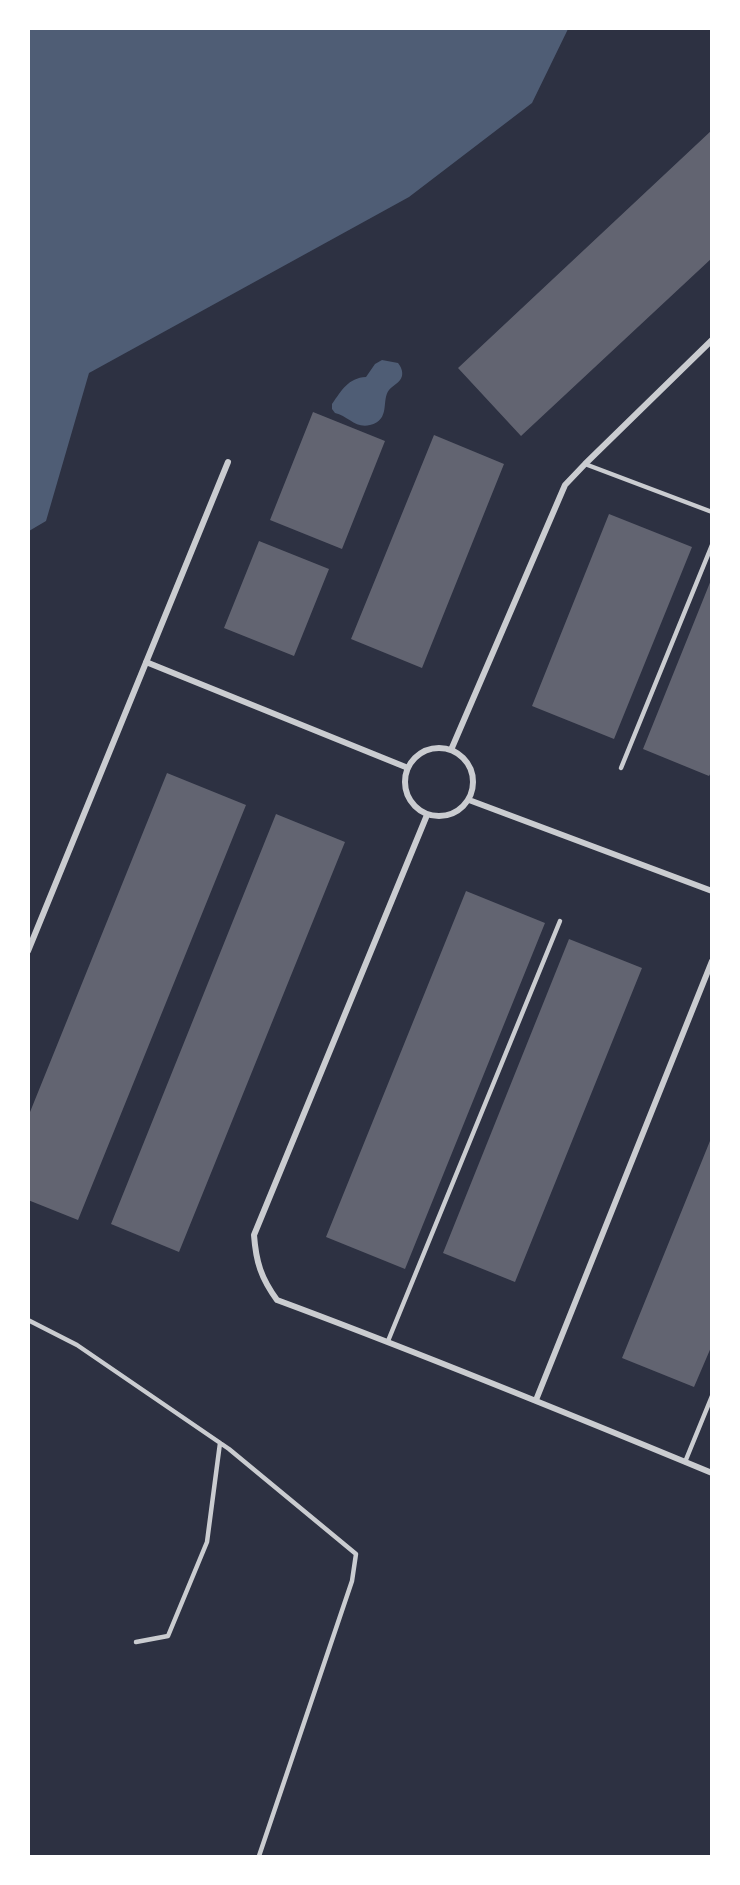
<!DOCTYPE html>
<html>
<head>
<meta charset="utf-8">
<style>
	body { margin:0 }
	#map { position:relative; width:740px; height:1885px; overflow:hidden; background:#2d3142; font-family:Lato,sans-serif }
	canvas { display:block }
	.frame { position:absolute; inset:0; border:30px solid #fff; pointer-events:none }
</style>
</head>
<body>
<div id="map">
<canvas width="740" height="1885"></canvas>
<div class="frame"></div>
</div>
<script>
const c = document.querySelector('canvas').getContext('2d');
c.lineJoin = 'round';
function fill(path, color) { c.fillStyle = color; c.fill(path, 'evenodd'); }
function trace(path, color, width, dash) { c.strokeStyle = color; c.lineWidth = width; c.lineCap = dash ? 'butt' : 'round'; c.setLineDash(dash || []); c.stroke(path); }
const water = new Path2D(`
	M29,28H568V29L532,103L409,197L89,373L46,521L29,531Z
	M382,360L398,363C401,367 403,371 402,376C400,383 393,385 389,390C381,400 391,420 370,425C356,429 348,416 335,413L332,409V404C342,390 348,378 366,377L375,364Z`);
const building = new Path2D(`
	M712,130V258L521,436L458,368Z
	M313,412L385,441L342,549L270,520Z
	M434,435L504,464L422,668L351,639Z
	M609,514L692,547L614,739L532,706Z
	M259,541L329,569L294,656L224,628Z
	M711,580L712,771L709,776L643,749Z
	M167,773L246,805L78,1220L28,1200V1117Z
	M276,814L345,842L179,1252L111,1224Z
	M466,891L545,923L405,1269L326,1237Z
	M569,939L642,968L515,1282L443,1253Z
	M712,1136V1345L694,1387L622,1358Z`);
const service = new Path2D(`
	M585,464L712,512
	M621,768L712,545
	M28,1320L77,1345L229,1449L356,1554L352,1581L259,1856
	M388,1341L560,921
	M685,1462L712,1396
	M136,1642L168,1636L207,1542L220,1443`);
const minor = new Path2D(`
	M146,662L408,768
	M405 782a34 34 0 1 1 68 0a34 34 0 1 1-68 0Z
	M451,750L565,485L585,464L712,340
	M469,800L712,891
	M427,815L254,1235C256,1262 261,1278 277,1300C423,1354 567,1413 712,1473
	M28,951L228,462
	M536,1400L712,961`);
fill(water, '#4f5d75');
fill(building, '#626471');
trace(service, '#caccd0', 4.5);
trace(minor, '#caccd0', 6);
</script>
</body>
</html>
